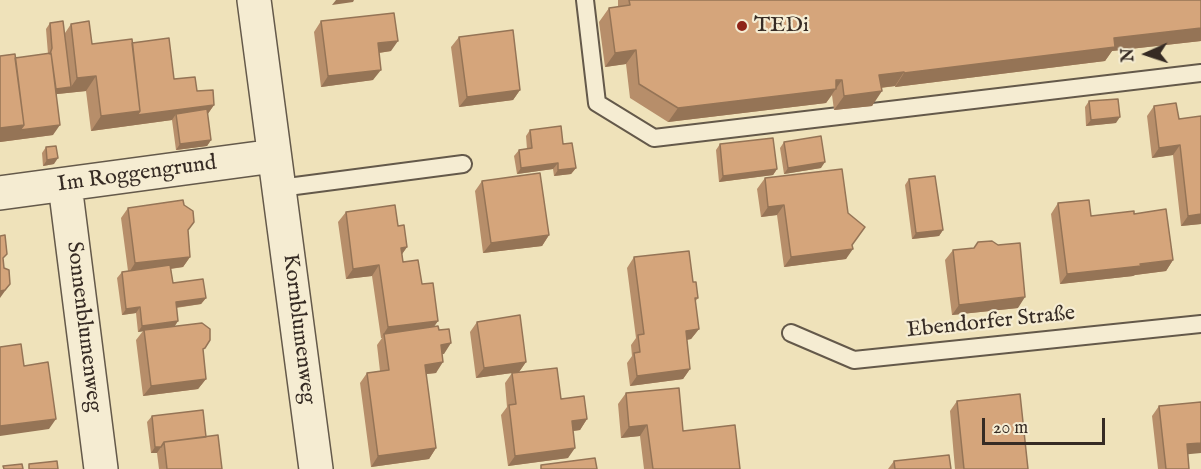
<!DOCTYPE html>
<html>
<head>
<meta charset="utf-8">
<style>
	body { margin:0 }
	#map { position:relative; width:1201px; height:469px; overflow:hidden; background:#efe2ba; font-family:"IM FELL English",serif }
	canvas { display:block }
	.north { position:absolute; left:1117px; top:24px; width:60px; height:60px; -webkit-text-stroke:4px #f5ecd2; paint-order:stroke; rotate:267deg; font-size:16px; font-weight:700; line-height:24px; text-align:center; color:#362b24 }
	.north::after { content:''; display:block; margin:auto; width:21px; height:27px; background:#362b24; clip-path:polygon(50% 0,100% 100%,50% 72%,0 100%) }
	.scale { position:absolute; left:982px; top:418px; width:123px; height:27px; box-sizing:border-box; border:3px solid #362b24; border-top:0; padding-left:8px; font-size:18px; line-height:21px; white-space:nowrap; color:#362b24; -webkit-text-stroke:4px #f5ecd2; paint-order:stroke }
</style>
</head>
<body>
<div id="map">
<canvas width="1201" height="469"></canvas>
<div class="north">N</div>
<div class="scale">20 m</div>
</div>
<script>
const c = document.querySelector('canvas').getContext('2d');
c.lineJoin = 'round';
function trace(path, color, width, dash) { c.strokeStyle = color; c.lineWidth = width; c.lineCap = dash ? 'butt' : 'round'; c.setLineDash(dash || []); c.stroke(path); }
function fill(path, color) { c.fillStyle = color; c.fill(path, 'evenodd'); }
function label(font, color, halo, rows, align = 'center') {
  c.font = font + ' "IM FELL English",serif'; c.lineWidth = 4.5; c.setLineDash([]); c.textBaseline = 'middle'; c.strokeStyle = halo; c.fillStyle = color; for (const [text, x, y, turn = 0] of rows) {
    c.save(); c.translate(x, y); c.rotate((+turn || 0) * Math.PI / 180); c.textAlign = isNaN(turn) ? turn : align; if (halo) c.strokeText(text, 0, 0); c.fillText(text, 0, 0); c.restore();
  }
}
const service = new Path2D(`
	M585,0L597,103L654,138L1201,73
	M280,188L463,164
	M791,333L854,360L1201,324`);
const minor = new Path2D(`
	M254,0L316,469
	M65,185L101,469
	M0,193L274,156`);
const wall = new Path2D(`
	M618,0H1201V41L1112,51L1105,61L895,87V86L881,88L872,106L834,110L832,95L826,103L668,122L630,98L626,64L605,67L599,22L609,8L618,7Z
	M321,21L391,51L379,53L373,80L321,87L314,32Z
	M50,23L65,33L71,24L92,44L132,43L174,79L197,91L214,105L207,115L211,140L207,146L176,150L172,120L91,131L86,91L57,94L53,135L0,142V56L15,58L48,54L46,29Z
	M459,37L520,90L513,100L459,107L451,47Z
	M1089,101L1116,123L1086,126L1085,107Z
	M1154,106L1179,119L1201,116V224L1181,226L1173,155L1152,158L1147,116Z
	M530,130L563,144L576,168L571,174L554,176L553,169L517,174L514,156L519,150L527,149L526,136Z
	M784,142L821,168L784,174L780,148Z
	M720,144L777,169L773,175L719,182L716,150Z
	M46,147L54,164L43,166L42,153Z
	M765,178L852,245L846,259L784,267L777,215L761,217L757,189Z
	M909,179L943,230L939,236L912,239L905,185Z
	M482,181L549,235L542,246L483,253L475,191Z
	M1058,203L1091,216L1134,214L1173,260L1166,271L1135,275L1133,276L1060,284L1051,214Z
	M128,208L188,231L190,257L183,267L171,269L173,283L206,298L201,304L176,308L178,321L174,327L203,351L206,379L198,389L143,396L136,340L143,331L138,332L136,313L122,315L117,278L122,272L128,271L121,218Z
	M346,212L398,226L407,247L402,254L403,262L422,284L438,321L433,327L444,354H442L436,373L426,374L436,448L429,459L371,467L360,383L367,373L380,371L377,345L382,338H381L372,276L346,279L338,222Z
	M953,250L1018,308L952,315L945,260Z
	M634,257L693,282L698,298L695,302L699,329L691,339L687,340L690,369L683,379L630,386L627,363L632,356L631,345L636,338L627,268Z
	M477,322L526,362L519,372L561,399L587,419L580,430L573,431L568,458L508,466L501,415L507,407L505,383L512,373L476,378L470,332Z
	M626,393L740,469H644L640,436L621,438L618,404Z
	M957,401L1028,469H955L950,411Z
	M1159,406L1189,469H1158L1152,416Z
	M152,416L206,437L222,469H159L157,453H151L147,422Z
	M894,461L951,469H888Z`);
const shadedWall = new Path2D(`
	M336,0H354L353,2L332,5Z
	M1201,28V41L1112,51L1105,61L895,87L904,73L1114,38Z
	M398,41L391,51L371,54L378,43Z
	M636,50L626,64L605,67L615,53Z
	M381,70L373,80L321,87L328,76Z
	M904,72L895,86L869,89L879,75Z
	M96,76L86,91L48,95L53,89L71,87L77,78Z
	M842,80L826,103L668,122L678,108Z
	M520,90L513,100L459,107L467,97Z
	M882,91L872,106L834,110L844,96Z
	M214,105L207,115L176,114L172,120L91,131L101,116L140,111Z
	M1120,117L1116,123L1086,126L1091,120Z
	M24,125H60L53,135L0,142V128Z
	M211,140L207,146L176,150L180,144Z
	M1180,145L1173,155L1152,158L1159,148Z
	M58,158L54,164L43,166L47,160Z
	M825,162L821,168L784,174L788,168Z
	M558,163L553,169L517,174L521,168Z
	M576,168L571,174L554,176L558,170Z
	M777,169L773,175L719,182L723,176Z
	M784,205L777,215L761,217L768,207Z
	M1201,214V224L1181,226L1188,216Z
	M943,230L939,236L912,239L916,233Z
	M549,235L542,246L483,253L491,243Z
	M407,247L400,257L401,248Z
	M853,249L846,259L784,267L791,257Z
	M190,257L183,267L128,274L135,263Z
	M1173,260L1166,271L1135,275L1133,276L1060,284L1067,274Z
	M379,265L372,276L346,279L353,269Z
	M10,284L0,298V291Z
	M1025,297L1018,308L952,315L959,305Z
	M206,298L201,304L172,308L176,302Z
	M140,307L136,313L122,315L126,309Z
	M178,321L174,327L138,332L142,326Z
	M438,321L431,331L384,334L381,338L388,327Z
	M699,329L691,339L678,341L686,331Z
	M451,343L444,354L433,355L441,345Z
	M443,362L436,373L417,375L425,365Z
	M526,362L519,372L476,378L484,368Z
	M690,369L683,379L630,386L637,376Z
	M206,379L198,389L143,396L151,386Z
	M56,419L49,429L0,436V426Z
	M587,419L580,430L565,432L572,421Z
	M647,425L640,436L621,438L629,427Z
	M1201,443V453L1180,455L1187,444Z
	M155,447H161L157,453H151Z
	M436,448L429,459L371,467L378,456Z
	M575,448L568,458L508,466L515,456Z`);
const building = new Path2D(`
	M629,0H1201V28L1114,38L1115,47L904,73V72L879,75L882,91L844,96L842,80H836V89L678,108L639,84L636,50L615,53L609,8L630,5Z
	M394,13L398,41L378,43L381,70L328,76L321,21Z
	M63,21L71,87L56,89L51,53L50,54L52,48L50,23Z
	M89,21L92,44L132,39L140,111L101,116L96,76L77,78L71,24Z
	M513,30L520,90L467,97L459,37Z
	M169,38L174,79L195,77L197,91L213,90L214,105L137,115L140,111L132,43Z
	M51,53L60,125L20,130L24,125L15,58Z
	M15,54L24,125L0,128V56Z
	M1118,99L1120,117L1091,120L1089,101Z
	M1176,103L1179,119L1201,116V214L1188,216L1180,145L1159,148L1154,106Z
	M207,109L211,140L180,144L176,114Z
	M561,126L563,144L572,143L576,168L558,170V163L521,168L519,150L532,148L530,130Z
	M821,136L825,162L788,168L784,142Z
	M773,138L777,169L723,176L720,144Z
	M56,146L58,158L47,160L46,147Z
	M842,169L848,213L865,227L852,245L853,249L791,257L784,205L768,207L765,178Z
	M540,173L549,235L491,243L482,181Z
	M935,176L943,230L916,233L909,179Z
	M183,200L184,205L193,211L194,222L188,230L190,257L135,263L128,208Z
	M1089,200L1091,216L1134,211V214L1166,209L1173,260L1140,264L1141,266L1067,274L1058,203Z
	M395,205L398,226L404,225L407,247L401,248L403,262L418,260L422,284L433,283L438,321L388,327L379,265L353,269L346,212Z
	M5,235L7,254L3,258L4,268L9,270L10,284L5,290L0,291V236Z
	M992,241L998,245L1020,243L1025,297L959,305L953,250L974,248L978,242Z
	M689,251L693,282H696L698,298H695L699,329L686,331L690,369L637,376L634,353L640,352L638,335L644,334L634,257Z
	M170,265L173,283L203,279L206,298L176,302L178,321L142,326L140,307L126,309L122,272Z
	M520,315L526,362L484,368L477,322Z
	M202,323L210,329V340L205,348L203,349L206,379L151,386L144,330Z
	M438,326L439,330L449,329L451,343L441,345L443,362L425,365L436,448L378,456L367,373L389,370L384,334Z
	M21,344L24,366L48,362L56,419L0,426V347Z
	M557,368L561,399L584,396L587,419L572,421L575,448L515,456L509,405L516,404L512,373Z
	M679,388L683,431L735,425L740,469H653L647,425L629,427L626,393Z
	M1020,394L1028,469H964L957,401Z
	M1201,402V443L1187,444L1189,469H1166L1159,406Z
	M203,410L206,437L164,442L161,447H155L152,416Z
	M218,435L222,469H167L164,442Z
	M949,455L951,469H895L894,461Z
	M595,458L597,469H541V465Z
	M57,461L58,469H29V464Z
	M22,464L23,469H4L3,466Z`);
const markers = [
	[742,26,6,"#8f2418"]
];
const poiNames = [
	["TEDi",754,26]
];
const streetNames = [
	["Im Roggengrund",137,175,-8],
	["Ebendorfer Straße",991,323,-6],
	["Sonnenblumenweg",83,327,83],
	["Kornblumenweg",298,329,83]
];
trace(service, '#64594a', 20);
trace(minor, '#64594a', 36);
trace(service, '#f5ecd2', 16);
trace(minor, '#f5ecd2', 33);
fill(wall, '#b78e6a');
fill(shadedWall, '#957456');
fill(building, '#d5a57b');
trace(building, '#957456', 1.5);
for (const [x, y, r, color] of markers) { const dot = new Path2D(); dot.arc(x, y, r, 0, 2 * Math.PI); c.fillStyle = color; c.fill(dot); trace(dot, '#f5ecd2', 2); }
label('22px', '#362b24', '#f5ecd2', poiNames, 'left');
label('22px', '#362b24', '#f5ecd2', streetNames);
</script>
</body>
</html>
